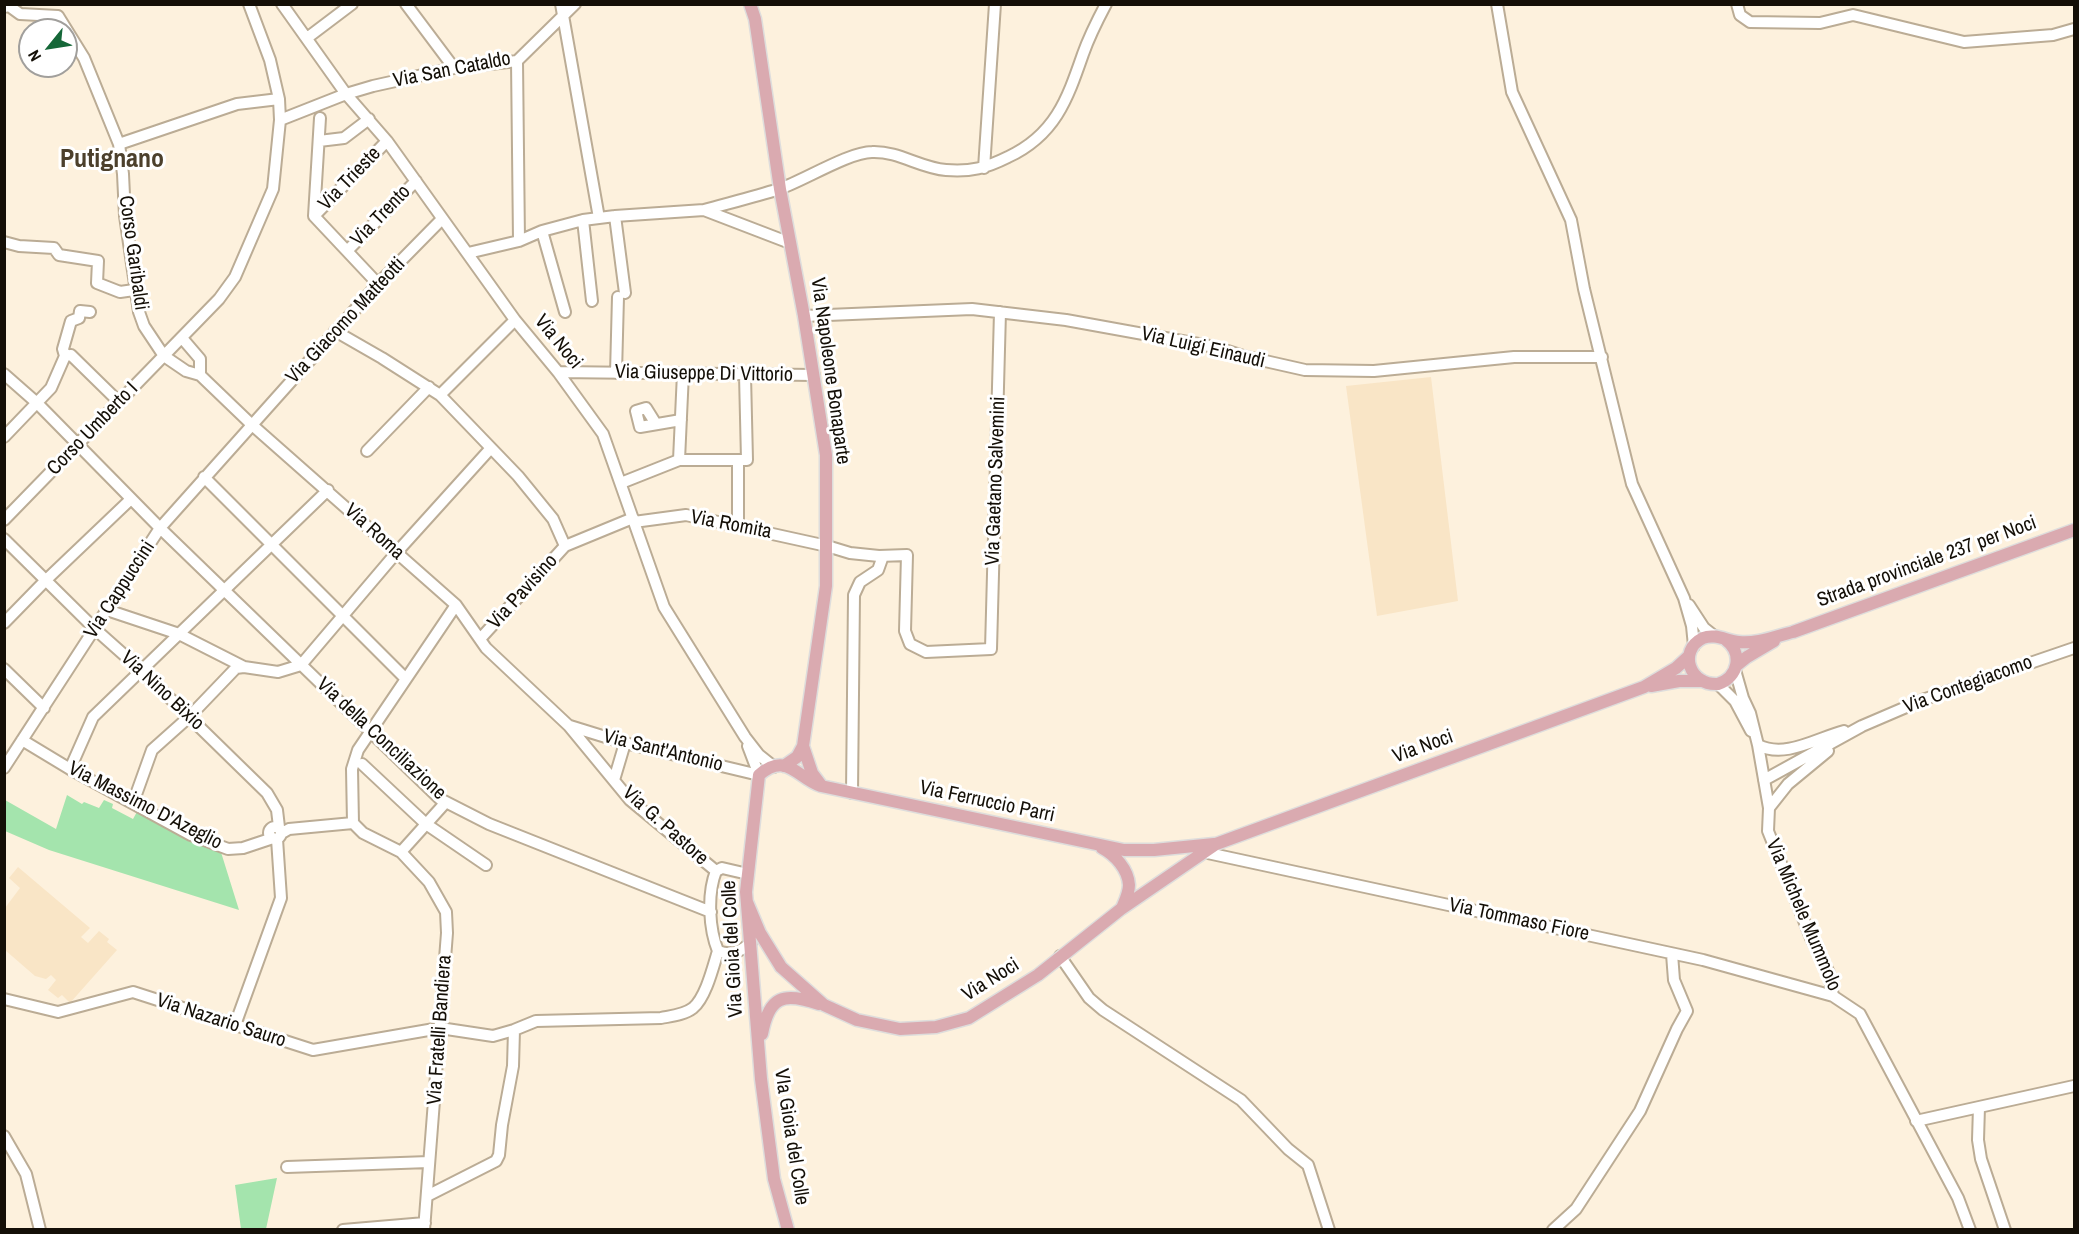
<!DOCTYPE html>
<html>
<head>
<meta charset="utf-8">
<style>
	body { margin:0 }
	#map { position:relative; width:2079px; height:1234px; overflow:hidden; background:#fdf1dd; font-family:"Archivo Narrow",sans-serif }
	canvas { display:block }
	.frame { position:absolute; inset:0; border:6px solid #140f07; pointer-events:none }
	.north { position:absolute; left:18px; top:18px; width:60px; height:60px; box-sizing:border-box; background:#fff; border:2px solid #a19f9c; border-radius:50%; rotate:240deg; font-size:16px; font-weight:700; line-height:24px; text-align:center; color:#140f07 }
	.north::after { content:''; display:block; margin:auto; width:21px; height:27px; background:#156738; clip-path:polygon(50% 0,100% 100%,50% 72%,0 100%) }
</style>
</head>
<body>
<div id="map">
<canvas width="2079" height="1234"></canvas>
<div class="frame"></div>
<div class="north">N</div>
</div>
<script>
const c = document.querySelector('canvas').getContext('2d');
c.lineJoin = 'round';
function fill(path, color) { c.fillStyle = color; c.fill(path, 'evenodd'); }
function trace(path, color, width, dash) { c.strokeStyle = color; c.lineWidth = width; c.lineCap = dash ? 'butt' : 'round'; c.setLineDash(dash || []); c.stroke(path); }
function label(font, color, halo, rows, align = 'center') {
  c.font = font + ' "Archivo Narrow",sans-serif'; c.lineWidth = 6; c.setLineDash([]); c.textBaseline = 'middle'; c.strokeStyle = halo; c.fillStyle = color; for (const [text, x, y, turn = 0] of rows) {
    c.save(); c.translate(x, y); c.rotate((+turn || 0) * Math.PI / 180); c.textAlign = isNaN(turn) ? turn : align; if (halo) c.strokeText(text, 0, 0); c.fillText(text, 0, 0); c.restore();
  }
}
const built = new Path2D(`
	M1431,377L1458,601L1377,616L1346,386Z
	M18,867L90,928L81,937L88,943L99,931L109,939L107,942L117,950L70,1003L62,995L58,998L48,990L56,980L51,975L46,979L35,976L5,950V908L20,888L9,878Z`);
const green = new Path2D(`
	M67,795L82,804L84,802L99,808L104,800L113,804L112,808L133,819L138,810L199,845L220,849L239,910L49,850L5,831V800L56,829Z
	M277,1178L266,1229H241L235,1185Z`);
const minor = new Path2D(`
	M282,4L346,94L387,141L515,320L558,372L603,434L664,607L745,737L759,755L774,767
	M406,4L454,68
	M561,4L599,218
	M1497,4L1512,92L1571,220L1584,289L1632,484L1684,598L1692,626L1694,646
	M1737,4L1740,15L1750,22L1820,23L1853,15L1964,42L2053,35L2074,29
	M4,7L9,6L20,14L58,16L84,58L119,144L123,174L125,216L139,312L144,326L164,356L186,371L200,375L251,424L456,605L486,648L569,726L630,800L716,871
	M307,38L352,4
	M517,61L519,241
	M280,120L346,94L373,86L454,68L517,61L575,4
	M319,141L344,138L369,119
	M119,144L237,104L279,99
	M984,168L995,4
	M314,216L387,141
	M314,216L320,118
	M314,216L378,284
	M615,216L625,293
	M583,220L592,301
	M542,231L565,312
	M4,242L19,246L54,248L59,255L98,261L97,283L120,292L134,290
	M790,243L704,210C729,203 754,197 779,189C803,181 849,152 872,152C899,151 920,168 946,170C971,172 986,168 1008,157C1055,135 1067,100 1083,54C1089,37 1097,21 1106,4
	M347,251L416,181
	M468,253L519,241L542,231L583,220L615,216L704,210
	M804,316L972,309L1066,320L1215,347L1243,356L1305,370L1374,371L1514,357H1602
	M335,331L382,358L440,395L518,476L553,519L565,546
	M182,338L200,359V375
	M65,356L63,349L71,321L79,318L80,311L90,312
	M558,372L814,375
	M616,373L618,297
	M4,374L37,403L160,528L440,799L489,824L711,912
	M440,395L515,320
	M656,424L646,408L636,411L640,427L681,420
	M4,437L51,388L65,356L71,355L119,402
	M367,451L429,387
	M679,460L683,373
	M204,477L406,679
	M621,483L679,460H747L745,375
	M4,520L219,299L235,277L273,189L280,120L279,99L270,60L249,4
	M634,522L686,515L827,546L850,553L879,556L907,555L905,631L910,644L926,652L991,649L1000,312
	M738,526V460
	M4,539L95,629L141,670L267,793L277,810L279,827
	M1689,605L1704,628L1714,636
	M107,610L179,634L244,667
	M4,623L46,580L131,499
	M480,639L565,546L633,518
	M4,669L44,708
	M1735,670L1743,698L1750,713L1758,745L1769,808L1768,831L1811,938L1829,973L1833,996
	M1718,684L1735,701L1751,731
	M570,726L625,743L759,775
	M22,740L70,769L191,835L228,849L243,848L273,838
	M1758,745C1785,759 1817,738 1844,731
	M748,746L759,775
	M362,764L426,824L486,865
	M4,768L160,528L378,284L442,219
	M70,769L93,717L328,490
	M614,780L625,743
	M1764,780L1862,726L1925,699L2074,648
	M852,793L854,595L860,582L878,570L883,556
	M133,803L152,750L189,717L236,668L244,667L278,672L301,665L397,552L491,448
	M1769,808L1788,784L1828,751
	M353,823L352,769L358,750L456,605
	M269 833a6 6 0 1 1 12 0a6 6 0 1 1-12 0Z
	M282,833L289,829L353,823L363,833L401,852L429,882L446,912L447,933L424,1230
	M401,852L446,802
	M1203,852L1703,960L1833,996L1860,1014L1958,1198L1970,1230
	M748,874L722,868L716,871C707,894 709,929 718,951C732,956 739,952 751,943
	M1060,956L1089,998L1103,1010L1241,1100L1288,1149L1308,1165L1329,1230
	M4,999L58,1012L133,992L313,1050L440,1028L493,1036L514,1030L536,1021L661,1018C671,1016 684,1015 693,1008C706,997 713,967 718,951
	M235,1025L281,898L277,839
	M1979,1107L1978,1140L1981,1159L2005,1230
	M1916,1121L2074,1086
	M4,1136L26,1174L40,1230
	M287,1167L429,1162
	M427,1196L496,1161L499,1155L502,1125L513,1066L514,1030
	M343,1230L425,1223
	M1553,1230L1576,1209L1640,1111L1677,1029L1687,1011L1674,980L1672,954`);
const major = new Path2D(`
	M750,4L755,19L780,189L804,316L826,455V586L803,746L797,757L784,766
	M1726,640C1743,653 1739,677 1718,684C1690,686 1677,651 1703,638C1715,633 1727,641 1739,642C1757,644 1776,636 1793,632L2074,530
	M1737,665L1747,657L1774,641
	M1651,686L1679,681H1701
	M803,746L812,773L821,785
	M1102,848C1115,855 1128,869 1129,885C1129,893 1125,901 1122,908
	M747,902L760,933L781,967L824,1005L857,1020L900,1029L936,1027L969,1018L1038,975L1121,909L1216,844L1644,687L1676,668L1689,656
	M762,1034C769,996 783,992 819,1004
	M788,1230L774,1179L761,1079L746,892L759,775C787,751 797,778 821,786L1124,850H1154L1214,844`);
const streetNames = [
	["Via San Cataldo",452,70,-11],
	["Via Trieste",350,179,-46],
	["Via Trento",381,216,-46],
	["Corso Garibaldi",133,253,82],
	["Via Giacomo Matteotti",346,321,-47],
	["Via Noci",558,342,51],
	["Via Luigi Einaudi",1203,348,13],
	["Via Napoleone Bonaparte",830,371,82],
	["Via Giuseppe Di Vittorio",704,374,1],
	["Corso Umberto I",93,429,-46],
	["Via Gaetano Salvemini",996,481,-88],
	["Via Romita",731,525,11],
	["Via Roma",374,532,42],
	["Strada provinciale 237 per Noci",1927,562,-20],
	["Via Cappuccini",120,590,-57],
	["Via Pavisino",523,592,-48],
	["Via Contegiacomo",1968,685,-20],
	["Via Nino Bixio",162,691,43],
	["Via della Conciliazione",381,739,43],
	["Via Noci",1423,747,-20],
	["Via Sant'Antonio",663,751,14],
	["Via Ferruccio Parri",987,802,12],
	["Via Massimo D'Azeglio",145,806,27],
	["Via G. Pastore",665,826,42],
	["Via Michele Mummolo",1803,915,67],
	["Via Tommaso Fiore",1519,920,12],
	["Via Gioia del Colle",733,949,-93],
	["Via Noci",991,980,-32],
	["Via Nazario Sauro",221,1021,18],
	["Via Fratelli Bandiera",440,1030,-86],
	["VIa Gioia del Colle",791,1137,81]
];
const districtNames = [
	["Putignano",112,160]
];
fill(built, '#f9e5c6');
fill(green, '#a4e4ad');
trace(minor, '#bbac95', 14);
trace(major, '#dedddc', 15);
trace(minor, '#fff', 10);
trace(major, '#daaab0', 12);
label('20px', '#140f07', '#fff', streetNames);
label('bold 26px', '#4c402c', '#fff', districtNames);
</script>
</body>
</html>
